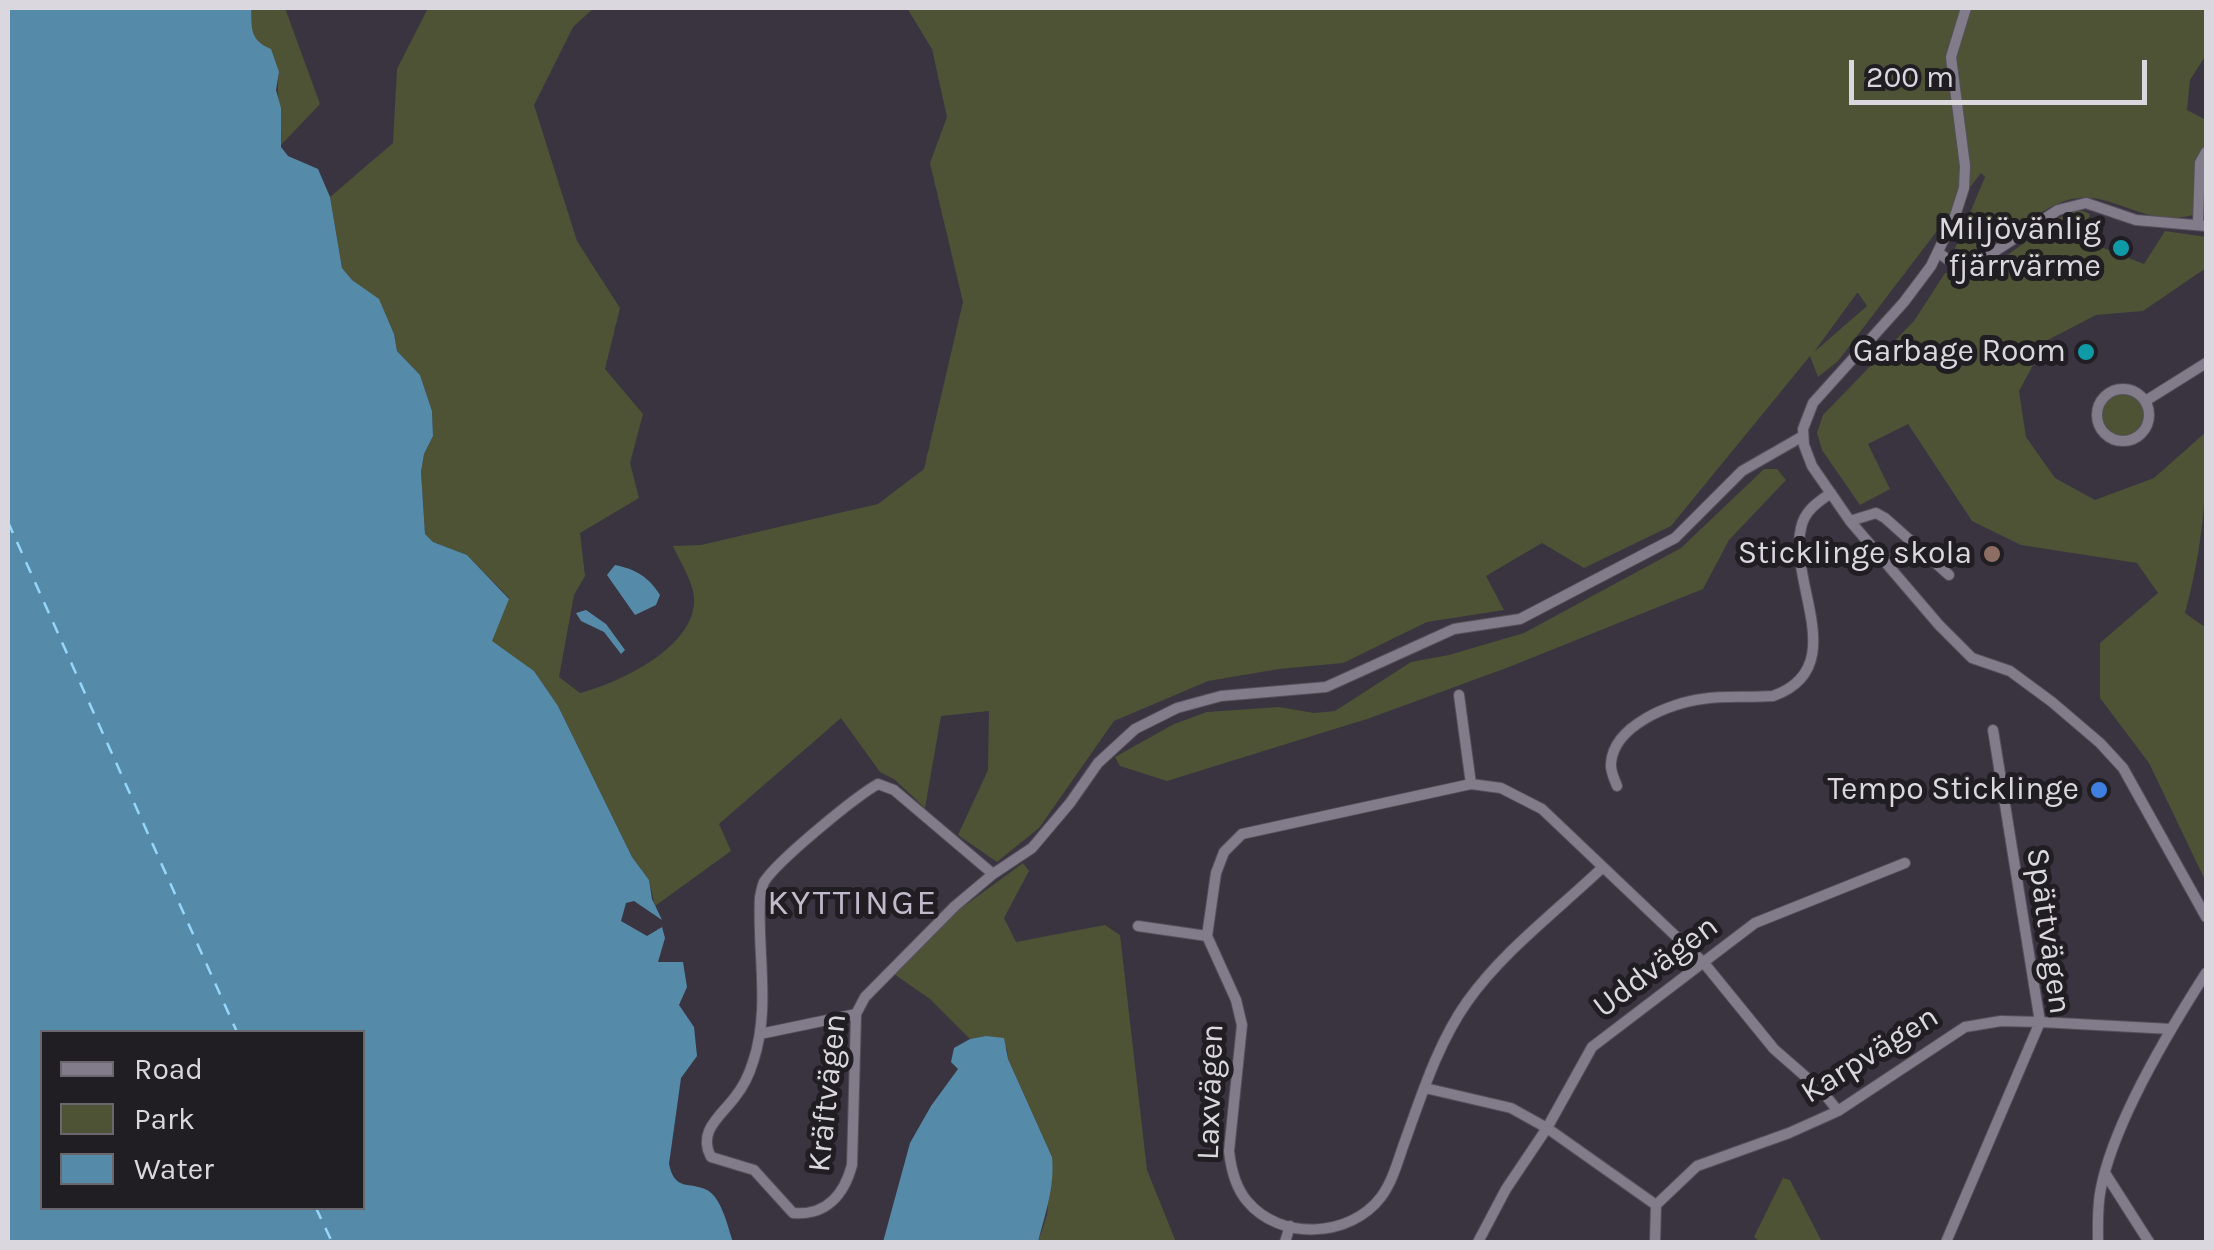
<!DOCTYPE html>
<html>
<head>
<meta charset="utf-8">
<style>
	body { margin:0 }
	#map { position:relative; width:2214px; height:1250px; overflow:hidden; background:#3a3441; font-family:Karla,sans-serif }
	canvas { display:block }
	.frame { position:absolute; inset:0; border:10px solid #dbd7df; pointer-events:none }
	.legend { position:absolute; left:40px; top:1030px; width:325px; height:180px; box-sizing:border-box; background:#201d23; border:2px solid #6b676e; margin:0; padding:12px 18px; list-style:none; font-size:30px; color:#dbd7df }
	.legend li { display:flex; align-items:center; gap:20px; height:50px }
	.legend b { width:50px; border:2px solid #6b676e }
	.scale { position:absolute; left:1849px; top:60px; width:298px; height:45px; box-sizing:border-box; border:5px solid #dbd7df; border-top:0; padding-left:12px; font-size:30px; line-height:35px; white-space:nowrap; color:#dbd7df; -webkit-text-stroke:8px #201d23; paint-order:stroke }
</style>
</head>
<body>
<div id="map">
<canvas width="2214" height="1250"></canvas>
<div class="frame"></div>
<ul class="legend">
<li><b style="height:12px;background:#827b8a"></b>Road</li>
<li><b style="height:28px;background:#4d5334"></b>Park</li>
<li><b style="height:28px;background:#558ba9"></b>Water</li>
</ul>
<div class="scale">200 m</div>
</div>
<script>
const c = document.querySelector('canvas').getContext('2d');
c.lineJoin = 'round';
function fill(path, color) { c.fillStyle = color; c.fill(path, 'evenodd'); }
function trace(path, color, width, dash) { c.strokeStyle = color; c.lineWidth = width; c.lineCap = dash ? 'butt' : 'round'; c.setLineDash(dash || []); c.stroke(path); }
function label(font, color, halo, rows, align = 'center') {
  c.font = font + ' Karla,sans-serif'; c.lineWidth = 10; c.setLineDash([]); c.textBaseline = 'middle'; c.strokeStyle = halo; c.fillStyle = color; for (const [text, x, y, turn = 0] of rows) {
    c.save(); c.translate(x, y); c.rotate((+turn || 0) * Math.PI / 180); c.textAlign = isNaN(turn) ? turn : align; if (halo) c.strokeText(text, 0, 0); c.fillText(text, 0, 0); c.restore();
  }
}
const green = new Path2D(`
	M251,8H285L320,104L281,145C283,119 275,96 279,72L251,33Z
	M428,8H594L573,27L534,105L577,241L620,308L605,369L643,414L630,463L639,498L580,533L585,576L574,595L559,677L580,693C619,683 698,646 694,597C693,581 679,560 673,546L701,545L878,504L924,469L963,302L930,163L947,117L932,49L907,8H2206V55L2190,80L2187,110L2206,120V147L2199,156L2193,215C2149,228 2116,194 2079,198C2034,202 2007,254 1962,256L1954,251L1985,177L1981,173L1838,361L1818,377L1810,356L1671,526L1584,568L1542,543L1486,576L1504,610L1427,622L1343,663L1279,669L1208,681L1114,721L1039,828L997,862L958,835L988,770L989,711L941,716L925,808L894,779L880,772L841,718L719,824L731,851L655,906L649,880L632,857L558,706L534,671L491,641L509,598L467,555L433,542L425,534L421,472L424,454L433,436L432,411L420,375L397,351L394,334L379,300L352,280L342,268L330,197L393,143L397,69ZM1858,293L1867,306L1814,352L1857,293Z
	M2077,209L2090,214L2083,240L2144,264L2165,231L2206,237V268L2143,311L2096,315L2046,341L2019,391L2026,437L2055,478L2095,500L2154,478L2206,432C2207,496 2202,551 2185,613L2206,628V882L2149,763L2100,698V643L2158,593L2137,563L2021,545L1972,521L1908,424L1868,444L1890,489L1860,505L1822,450L1817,433L1823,415L1914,321L1945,273C1955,273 1968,275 1976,272C2013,258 2041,224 2077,209Z
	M2102 415a21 21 0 1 1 42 0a21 21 0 1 1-42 0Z
	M1764,469H1777L1786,480L1729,540L1703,589L1509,667L1370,718L1167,781L1120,766L1115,757L1174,724L1207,712L1279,707L1314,713L1335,711L1411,662L1449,655L1524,633L1681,548Z
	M1023,863L1029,871L1004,918L1016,942L1105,925L1120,935L1147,1170L1176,1242H1038L1047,1215L1052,1157L1008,1059L1007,1049L986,1036L970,1039L930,999L894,974L952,915Z
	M1783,1178L1790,1180L1822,1242H1760L1754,1237Z`);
const water = new Path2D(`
	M8,8H251C252,28 249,40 271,49L279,72L276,90L281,108V147L288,156L318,169L330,197L342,268L352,280L379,299L394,334L397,351L420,375L432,411L433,436L424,454L421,472L425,534L433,542L467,555L509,599L492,641L534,671L558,706L632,857L649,880L652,899L662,920L634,901L626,903L621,921L647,936L662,927L665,938L658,962H683L687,987L679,1005L694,1027L697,1056L681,1078L669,1164C675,1192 689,1181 707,1190C722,1198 728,1228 733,1242H8ZM362,1032V1208H42V1032Z
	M615,565C635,569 649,577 660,595L656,605L635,615L607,575Z
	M586,610L606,624L625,650L621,654L604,632L581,621L576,613Z
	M986,1036L1004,1038L1008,1059L1052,1157C1055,1187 1045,1214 1038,1242H883L910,1143L931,1106L958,1069L951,1062L954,1048L970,1039Z`);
const ferry = new Path2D(`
	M8,522L237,1032
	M316,1208L332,1242`);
const minor = new Path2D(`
	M1966,8L1951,57L1965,166L1964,188L1955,216L1931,266L1904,302L1813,403L1803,429L1804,445L1812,466L1850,521L1939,625L1972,658L2010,671L2052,702L2100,743L2123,768L2206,917
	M2198,223L2200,163L2206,152
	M1939,253L1947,259L1967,263L1986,257L2058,210L2086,203L2136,220L2206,226
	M2097 415a26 26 0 1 1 52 0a26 26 0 1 1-52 0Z
	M2147,400L2206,363
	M1850,521L1876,513L1885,518L1949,575
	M1459,695L1471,784
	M1617,786C1614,778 1610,771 1611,763C1614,725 1671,703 1702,699C1725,695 1749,698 1773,696C1852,668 1788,583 1801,528C1804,511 1818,502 1831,493
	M1603,867C1558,910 1503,951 1467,1002C1438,1043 1422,1094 1405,1141C1398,1160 1393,1181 1381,1197C1350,1238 1280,1241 1247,1201C1235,1187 1231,1169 1229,1151L1242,1025L1236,1000L1207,936L1216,873L1224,852L1242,834L1471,784L1501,788L1542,809L1704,963L1774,1049L1822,1091L1838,1111
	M993,874L894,790L878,784C855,797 777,861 764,882C762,886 761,893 760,897C757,952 771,1009 753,1062C749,1075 743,1087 735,1097C721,1116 697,1131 711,1157L754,1170L793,1213C826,1216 844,1195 852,1165L856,1014L865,997L955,906L993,874L1032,848L1070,803L1098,763L1135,729L1177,708L1221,696L1326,687L1454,629L1520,619L1675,538L1742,471L1803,436
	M1138,926L1207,936
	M760,1034L856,1014
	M1425,1088L1511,1108L1547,1128L1656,1205
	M2105,1173L2149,1242
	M1285,1242L1290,1226
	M1478,1242L1506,1189L1547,1128L1592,1047L1755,923L1905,863
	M1655,1242L1656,1205L1697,1166L1789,1133L1838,1111L1965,1027L2001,1021L2040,1022L2171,1029
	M1946,1242L2040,1022L1993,730
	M2098,1242C2098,1225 2097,1206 2101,1188C2114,1123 2170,1029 2206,973`);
const markers = [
	[2121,248,10,"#0f9aa8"],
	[2086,352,10,"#0f9aa8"],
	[1992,554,10,"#8d6e63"],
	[2099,790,10,"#3f7fe0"]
];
const poiNames = [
	["Miljövänlig",2101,230],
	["fjärrvärme",2101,267],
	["Garbage Room",2066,352],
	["Sticklinge skola",1972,554],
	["Tempo Sticklinge",2079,790]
];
const streetNames = [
	["Spättvägen",2048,931,82],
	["Uddvägen",1656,967,-37],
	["Karpvägen",1870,1055,-32],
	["Laxvägen",1211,1092,-88],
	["Kräftvägen",828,1093,-84]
];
const neighbourhoodNames = [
	["KYTTINGE",853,904]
];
fill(green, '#4d5334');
fill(water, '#558ba9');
trace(ferry, '#95d6fa', 2.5, [12, 10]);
trace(minor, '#55505b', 12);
trace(minor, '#827b8a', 10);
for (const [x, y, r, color] of markers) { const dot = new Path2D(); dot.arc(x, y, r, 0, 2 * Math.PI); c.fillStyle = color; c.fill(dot); trace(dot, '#201d23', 4); }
label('32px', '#dbd7df', '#201d23', poiNames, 'right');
label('32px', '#dbd7df', '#201d23', streetNames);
c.letterSpacing = '2.5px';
label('35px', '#c2bacb', '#201d23', neighbourhoodNames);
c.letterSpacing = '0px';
</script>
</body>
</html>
